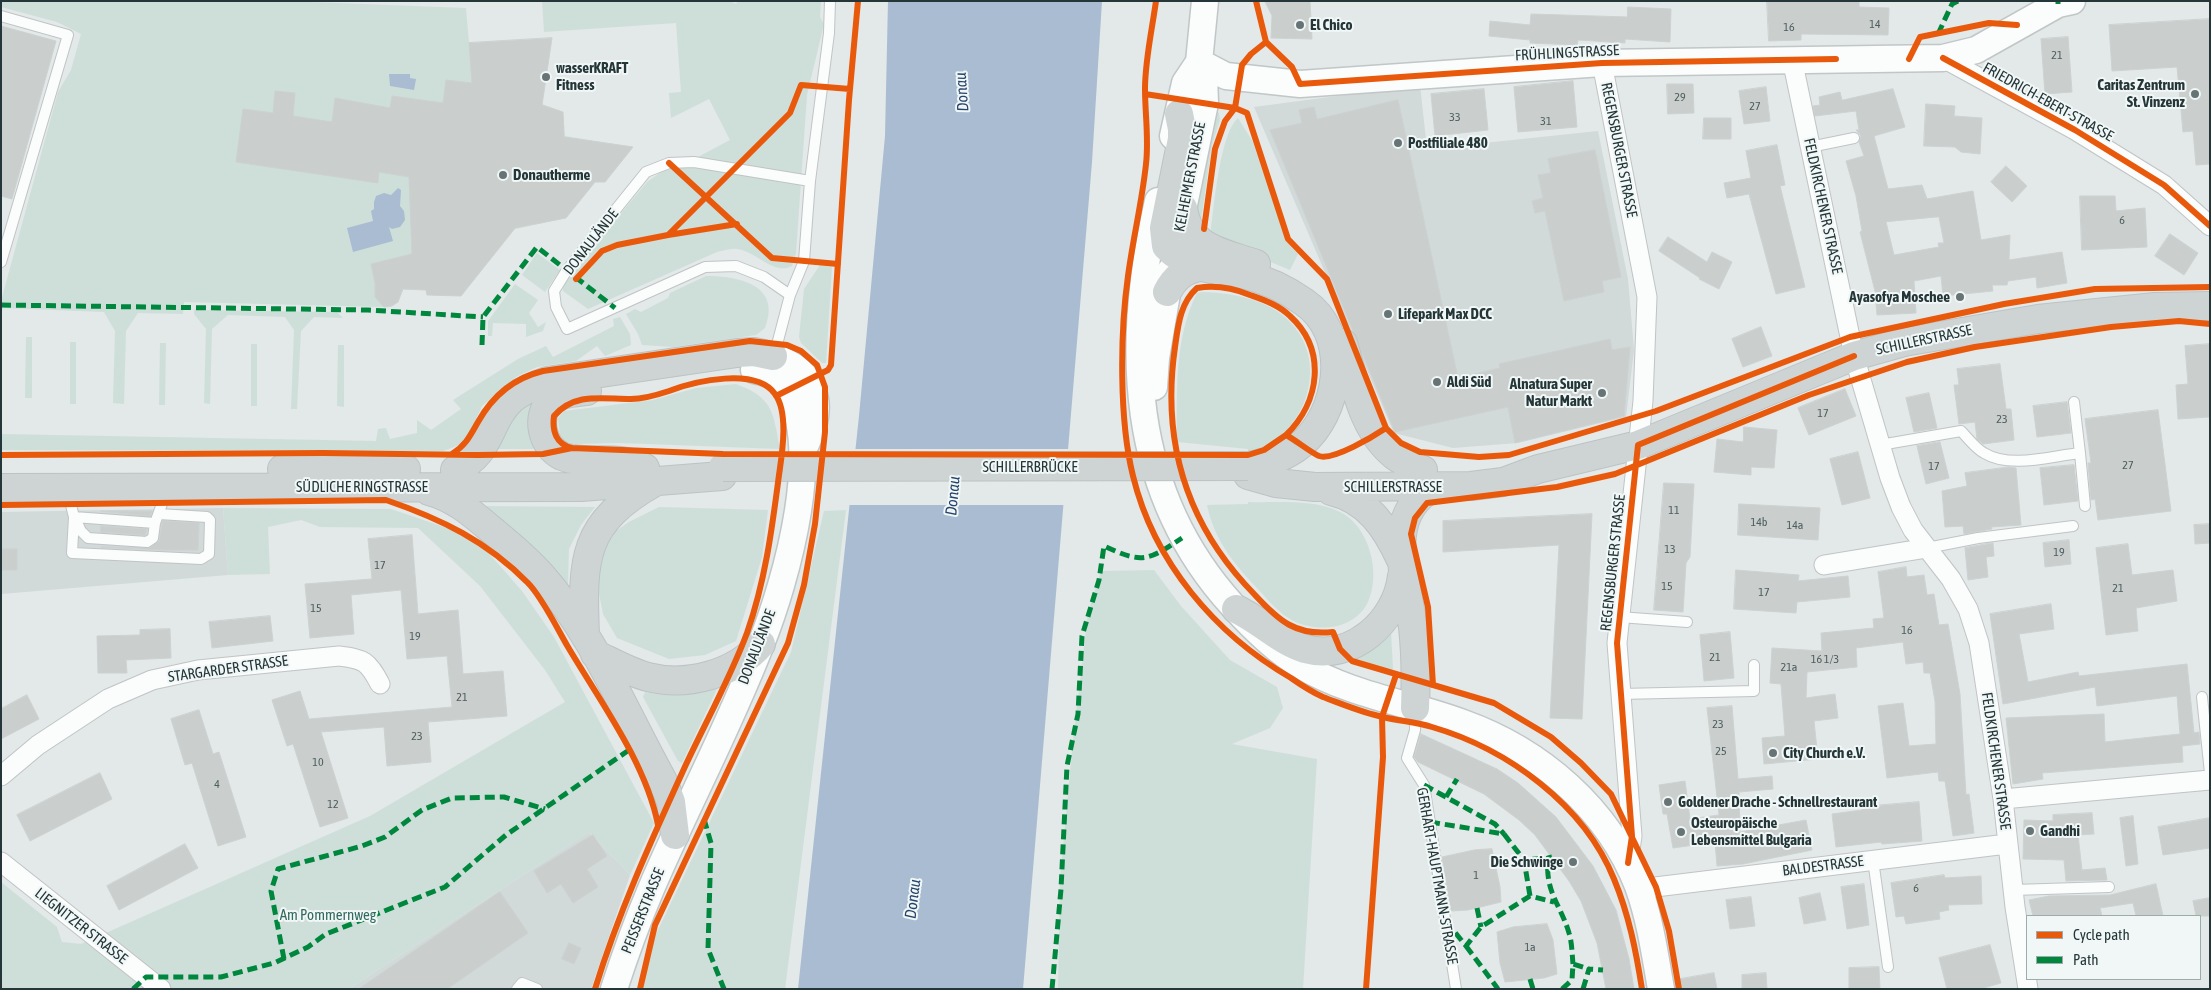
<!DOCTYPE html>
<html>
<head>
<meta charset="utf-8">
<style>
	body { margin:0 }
	#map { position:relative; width:2211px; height:990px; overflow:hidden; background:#e3e8e8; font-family:"Asap Condensed",sans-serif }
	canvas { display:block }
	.frame { position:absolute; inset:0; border:2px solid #243638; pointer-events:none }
	.legend { position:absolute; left:2026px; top:915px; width:175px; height:65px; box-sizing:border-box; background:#f1f7f6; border:1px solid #9faaaa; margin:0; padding:6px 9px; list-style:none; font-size:15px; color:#243638 }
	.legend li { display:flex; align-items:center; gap:10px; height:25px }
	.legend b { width:25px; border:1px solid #9faaaa }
</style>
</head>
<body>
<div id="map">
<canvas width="2211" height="990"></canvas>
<div class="frame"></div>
<ul class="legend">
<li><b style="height:6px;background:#e8590c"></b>Cycle path</li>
<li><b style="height:6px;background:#00873e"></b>Path</li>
</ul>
</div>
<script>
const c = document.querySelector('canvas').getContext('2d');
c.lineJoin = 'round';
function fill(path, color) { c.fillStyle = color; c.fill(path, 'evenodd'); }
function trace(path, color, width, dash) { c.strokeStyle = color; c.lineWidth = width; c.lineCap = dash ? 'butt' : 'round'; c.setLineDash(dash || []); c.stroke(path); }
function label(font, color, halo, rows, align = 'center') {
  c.font = font + ' "Asap Condensed",sans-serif'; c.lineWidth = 4; c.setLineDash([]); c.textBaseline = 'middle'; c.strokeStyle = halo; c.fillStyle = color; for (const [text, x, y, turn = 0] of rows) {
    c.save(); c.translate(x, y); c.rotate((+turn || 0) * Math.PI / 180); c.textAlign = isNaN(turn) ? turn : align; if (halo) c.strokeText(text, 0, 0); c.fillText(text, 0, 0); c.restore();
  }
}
const built = new Path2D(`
	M1420,85L1427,149L1598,131L1628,279L1634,350L1626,417L1517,443L1453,448L1394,433L1254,107Z
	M223,508L228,575L1,594V512Z
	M589,832L630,875L591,989H349Z`);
const green = new Path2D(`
	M1,1H285L466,8L469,43L552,38L542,104L563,112L565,136L633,147L605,182H595L566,218L515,229L461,296L427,295L426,290L401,289L384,307L184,302L183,314L138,313L126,331L124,404L113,403L115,331L104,312L3,308L1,314V301L58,92L71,70L81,34L57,22L1,7Z
	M542,1H729L736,4L738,1H821L820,17L824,24L807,95L796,253L792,266C774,276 756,251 737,249C731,248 723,251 717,252L588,309L563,291V283L647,182L664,170L679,167L730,140L709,99L671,118L669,93L681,92L676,23L544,32Z
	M1216,111L1219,113L1220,120L1212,145L1201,220L1194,214Z
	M1238,118L1253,142L1286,241L1298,254L1290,270L1210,237C1214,210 1219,135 1238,118Z
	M537,253L560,270L545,292L522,275Z
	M820,265L832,267L826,363H822L801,343L799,337L804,289Z
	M706,276C739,276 782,285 765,328L756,335L673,347L642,345L638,334L626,314L635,309L641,312L668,298L670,293Z
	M515,284L538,300L529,313L538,327L546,322L543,331L526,337V324L493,323L492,336H488V321Z
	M1203,292C1233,293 1269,299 1291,323C1331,365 1304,440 1248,452V449L1177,442C1177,392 1174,339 1197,293Z
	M194,310L337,312L343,318L314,317L301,331L297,409H291L294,330L285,317L228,315L212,329L210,404L204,403L206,329L194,314Z
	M620,317L630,334L631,345L605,356L597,346L576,361L537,367L516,377L482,406L469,435L462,444L443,451L1,450V434L376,441L378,429L386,428L390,439L417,433V420L431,430L461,409L453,400L518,359L546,346L553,357L614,326L613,319Z
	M26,337H32V398H25Z
	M70,342H76V404H70Z
	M160,343H166L165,405H159Z
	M251,344H257V406H251Z
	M338,345H344V407L337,406Z
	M736,384C774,398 773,413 780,449L620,443L576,444L565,441L560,435L558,418L564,411L653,400L696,388Z
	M527,396L536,402C525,419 527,431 534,449H492Z
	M1248,502C1276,503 1312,499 1338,511C1370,525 1382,575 1367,604C1352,631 1314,633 1290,619C1275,610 1266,597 1254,585C1231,560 1214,538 1207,505L1248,504Z
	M482,506L595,507L581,525L569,549L568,584L566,585L537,550Z
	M659,507L768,510L762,557L736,641L705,655L669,659L617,638L603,614L598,588L599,565L605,549L616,531L629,522Z
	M223,508L391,509L447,528L485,549L522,591L554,637L654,823L630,875L589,832L349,989H1V882L57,927L62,942L81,944L370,816L565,702L545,670L480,586L418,528L320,527L301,520L268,527L270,574L228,575Z
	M846,510L785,989H641L656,934L791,652L824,511Z
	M1154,570L1181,606L1230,660L1277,687L1283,708L1270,728L1232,744L1317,759L1303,989H1058L1060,879L1073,740L1088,613L1101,571Z
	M1391,631L1393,669L1390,671L1351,657Z
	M717,689L682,763L678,761L643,697L645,692C672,698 690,694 717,689Z`);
const water = new Path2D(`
	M888,1H1102L1092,162L1023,989H798L859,416L885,136Z
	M389,74H410V78L416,79L414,90L390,86Z
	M398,188L401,190L400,206L404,211L405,220L400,227L392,229L389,227L393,241L353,252L347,228L373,221L371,211L374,209V202L376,196L384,193L391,195Z`);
const pier = new Path2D(`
	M853,449H1070L1065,505H847Z`);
const building = new Path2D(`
	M1265,1H1310L1312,39L1271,38L1272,16Z
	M1767,1H1859V7L1889,8L1888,35L1801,34V40L1769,41Z
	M1628,7L1671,9L1670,42L1625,39V43L1578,40L1577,45L1530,43V40L1489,36L1490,21L1530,25L1531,14L1627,17Z
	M2210,19V164L2196,165L2193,131L2183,132L2177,67L2112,71L2109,25Z
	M1,26L56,41L12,199L1,196Z
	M2068,37L2072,92L2045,94L2041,39Z
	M552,38L542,105L563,112L564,137L633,147L605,182H595L566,218L515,228L461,296L427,295L426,290L403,289L398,302L392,306L384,307L375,297V283L371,264L412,254L409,177L379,172L378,183L236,162L243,109L273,113L275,91L295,93L293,116L332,122L335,98L390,108L392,96L443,103L446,80L472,83L469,43Z
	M1573,81L1577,127L1518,132L1514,87Z
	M1667,84H1693L1694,113L1668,114Z
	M1766,87L1770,121L1744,124L1739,91Z
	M1484,89L1488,130L1435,136L1431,94Z
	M1893,89L1905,127L1874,136L1888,189L1922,185L1927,199L1973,191L1981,240L2010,235L2009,260L2062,252L2067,283L2037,288L2036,277L2008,281L2007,285H1992L1993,291L1943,296L1941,276L1914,281L1916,313L1877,315L1875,291L1860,232L1862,231L1856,196L1846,161L1864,156L1859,142L1861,136L1856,130H1859L1856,111L1815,116L1813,106L1820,105L1819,97L1840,92L1842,100ZM1939,217L1944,243H1938L1939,247L1894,255L1886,222Z
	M1398,100L1458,378L1500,368L1499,364L1610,339L1612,350L1630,347L1624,416L1515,443L1508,407L1395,432L1270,130L1302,123L1299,110L1314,107L1317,119Z
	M1926,104L1955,106L1954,116L1982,118L1980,154L1961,152L1955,147L1924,146Z
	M1704,118H1731V139H1703Z
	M1777,145L1785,185L1780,186L1805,287L1776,294L1749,194L1727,198L1724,183L1751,178L1746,151Z
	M1595,150L1621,277L1602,281L1604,292L1564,301L1545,211L1535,213L1532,201L1543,198L1538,175L1551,173L1548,159Z
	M2006,166L2027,186L2012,202L1991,182Z
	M2080,196H2115L2116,211L2145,208L2147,247L2082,250Z
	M2170,234L2198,253L2184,275L2155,256Z
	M1668,237L1707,262L1712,252L1732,262L1719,289L1699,279L1700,278L1659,251Z
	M1761,327L1772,356L1743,367L1732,339Z
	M2210,344V417L2178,419L2176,385L2188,384L2185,346Z
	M2000,364L2006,409H2011L2014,440L1983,444L1977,439L1975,422L1959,424L1954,385H1959L1957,369Z
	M1845,389L1856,416L1809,435L1798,408Z
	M1929,393L1937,428L1914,432L1906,398Z
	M2067,402L2071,433L2037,437L2033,406Z
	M2158,410L2171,511L2098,520L2095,499L2091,500L2088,463H2091L2085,419Z
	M1744,427L1777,430L1774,468L1751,467V475L1714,472L1717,439L1743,442Z
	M1940,442L1949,478L1926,484L1917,446Z
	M1858,452L1870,498L1842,505L1830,459Z
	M2074,465L2078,501L2044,505L2040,468Z
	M2009,467L2016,468L2021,525L1991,527L1992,529L1964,534L1963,526L1945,527L1942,491L1967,486L1965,473Z
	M1664,483L1694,484L1690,557L1686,563L1683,612L1654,610Z
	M1739,504L1820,508L1818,540L1738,535Z
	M101,511H152L150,516Z
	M1592,514L1582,719L1550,718L1559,545L1443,552V521Z
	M163,521L199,523L198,550H164L101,547L150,548L159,541Z
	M2210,524V543L2195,544L2194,525Z
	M101,526L147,529L145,535L101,532Z
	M412,535L418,614L458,610L463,674L503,671L507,716L428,722L431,762L387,766L384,727L321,732L348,818L320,827L293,744L287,746L272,700L300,691L309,719L452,707L447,656L407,659L401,590L351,595L354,634L310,638L305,584L372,579L368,539Z
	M2069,540L2071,564L2045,567L2043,543Z
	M1993,543L1994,556L1986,557L1988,577L1968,580L1965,548Z
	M2128,544L2132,575L2173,570L2177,601L2136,608L2138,631L2106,635L2096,548Z
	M1,549H17V570H1Z
	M1906,567L1907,577L1924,575L1927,595L1934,594L1939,625L1948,624L1960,694L1966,795L1969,794L1974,833L1953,836L1945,781H1939L1938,772L1887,778L1878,706L1903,703L1909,746L1936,744L1935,701L1930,673H1924L1923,662L1906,664L1903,642L1856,648L1857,667L1807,672L1806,698L1835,694L1838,718L1814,721L1818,759L1764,764L1762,738L1785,736L1781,684L1770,683L1772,648L1822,651L1821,633L1874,628L1873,619L1884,618L1878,572Z
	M1736,570L1799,575L1798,581L1848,576L1850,597L1797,602L1796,613L1734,609Z
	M2051,604L2054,629L2019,634L2028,682L2078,672L2079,676L2187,664L2194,733L2199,732L2200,744L2182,746L2183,762L2042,773L2043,779L2013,784L2006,718L2104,714L2105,742L2180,734L2177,696L2097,706L2095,687L2003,704L1990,614Z
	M270,616L273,641L212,648L209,622Z
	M170,629L171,658L126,660L127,673H98L97,636L140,635V630Z
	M1730,632L1734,678L1704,681L1700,635Z
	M27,695L39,719L1,739V709Z
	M1732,706L1738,779L1772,776L1773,789L1739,792L1740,832L1806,820L1812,850L1743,864L1717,866L1715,842L1673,848L1667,814H1663L1659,785L1685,781L1690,819L1719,815L1707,708Z
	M199,710L213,754L219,752L246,837L218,846L192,763L185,765L171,719Z
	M1421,734L1497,769L1518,783L1556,817L1593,866L1616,910L1629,959L1634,989H1606L1597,943L1581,901L1569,881L1535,835L1519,820L1484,794L1418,762L1414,757Z
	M100,773L112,799L30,841L17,815Z
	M1919,802L1922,841L1882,844L1881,842L1836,847L1832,814L1862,810L1861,807Z
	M2092,813L2094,834L2078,835L2082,870L2105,868L2107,880L2066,881L2064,860L2023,859L2024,820L2053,821V815Z
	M2133,816L2138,864L2126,866L2120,818Z
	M2210,818V848L2163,855L2158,827Z
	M593,835L607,856L587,869L598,887L573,903L561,884L547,893L534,871Z
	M185,844L198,868L119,910L107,886Z
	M1492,849L1500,887L1501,902L1468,910L1451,911L1442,857L1474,850Z
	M1944,875L1945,878L1981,876L1982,904L1948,905L1949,910L1939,912L1940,919L1906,924L1904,916L1896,917L1891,883Z
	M1864,884L1869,925L1847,929L1841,887Z
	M2156,884L2163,916H2136L2133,903L2100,908L2102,916H2033L2029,900L2049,896L2110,895Z
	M500,892L528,933L447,989H359Z
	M1820,893L1826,920L1804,924L1799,898Z
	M1751,897L1755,926L1730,929L1726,900Z
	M2210,898V916H2196L2193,901Z
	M1547,924L1553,940L1557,974L1544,978L1505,982L1500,963L1497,932L1513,927Z
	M569,943L581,948L574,964L562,959Z
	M1990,945L2001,983L1980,989H1947L1939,958Z
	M1879,967L1880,989H1849V968Z
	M1714,973L1717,989H1676L1675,980Z
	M1766,973L1767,989H1742V975Z`);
const lane = new Path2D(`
	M1,16L68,35L1,262
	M1810,147L1854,138
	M790,295L804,261L810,181L829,33L830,1
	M774,356L790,295L764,277L736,266L705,267L567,329L556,307L554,291L567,270L646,172L669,163L694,162L810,181
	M2074,402L2080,453
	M1880,445L1961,431C1968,438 1975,448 1984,453C2010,469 2051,456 2080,453L2085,506
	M67,489L74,517L155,523L167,490
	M74,517L72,553L201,559L209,554L210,520L207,517L159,514
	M75,518L81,531L88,538L147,542L153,538L155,523
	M1927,548L1978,538L2073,526
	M1619,617L1687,622
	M1620,694L1754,691V665
	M2202,697L2210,773
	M1415,709V730L1407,758L1424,785L1456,989
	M1873,860L1888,967
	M2013,890L2109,887
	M517,989L522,983L537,989`);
const street = new Path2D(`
	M1943,58L2075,130L2164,185L2210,226
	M1792,59L1854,356L1890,478L1901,507L1913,530L1951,579L1968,609L1979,643L2003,799L2015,907L2028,989
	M1602,63L1647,297L1643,401L1617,643L1632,836L1628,863
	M1824,565L1927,548
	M1,776L38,745L108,699L152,680L198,670L339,656C364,659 368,661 380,684
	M2003,799L2210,780
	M1,862L161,989
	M1639,889L2007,844`);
const secondary = new Path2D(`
	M1199,62L1226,76L1300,84L1602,63L1943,58L1976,50L2058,4L2072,1
	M1173,136L1185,83L1199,62
	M1158,201C1125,345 1128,491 1233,606C1253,628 1275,650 1300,665C1350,695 1409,703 1463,723C1541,751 1608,809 1638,886C1650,919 1655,955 1661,989
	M1179,229L1205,103L1204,75L1199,62L1205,1
	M773,356C815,371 826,404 806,444
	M1154,387L1156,358L1171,270
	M614,989C625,955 637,922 651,889C686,807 729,727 761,644C785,584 829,436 781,382C774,374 764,372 754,370`);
const primary = new Path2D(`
	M1179,114L1182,129V139L1164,228L1166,246C1188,270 1216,269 1246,275C1267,280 1287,290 1304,302C1348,332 1342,402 1308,438C1292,455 1271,462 1248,466
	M1183,208C1188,249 1222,252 1256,264
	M1167,292C1175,277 1183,271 1199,267
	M1343,343C1355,382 1361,429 1395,456C1403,462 1414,466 1423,470
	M587,391C576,393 560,392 551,401C535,416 542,447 562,456C586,466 614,453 645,468
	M282,469H406
	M455,470C492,454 487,422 512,399C522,390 535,386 547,381L737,353L754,352L773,356
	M1248,475L1276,483L1315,487L1471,486L1503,482L1538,469L1638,445L1854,356L1904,342L2038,319L2155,307L2210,306
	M1,488L581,487L722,476
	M429,491C455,498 473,514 493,531C510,545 526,558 541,575C593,633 625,713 663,781L671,802L675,835
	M1331,491C1368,500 1386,527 1401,560
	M1236,609C1260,620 1279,641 1305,649C1352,662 1397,621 1402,576
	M585,636C582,558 582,523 655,482
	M595,654C612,662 629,672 648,677C687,687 735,674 761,644
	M1415,708C1416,681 1416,654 1413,627C1407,581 1381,515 1434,487`);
const primaryBridge = new Path2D(`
	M723,467L1248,466`);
const quiet = new Path2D(`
	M2058,4V1
	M1938,34L1952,4L1958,1
	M1,305L368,310L483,317
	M482,345L483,317L537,247L615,308
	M1424,785L1495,824L1504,834
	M1446,797L1457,779
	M704,819L711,843L708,949L724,989
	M1430,822L1504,834L1524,860
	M1552,857L1548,858C1545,893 1560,903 1569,933C1572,942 1572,954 1573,964
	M1530,896L1524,860L1548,858
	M1477,908L1481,927
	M1446,921L1466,946L1481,927L1530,896L1554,902
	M1466,946L1498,989
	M284,959L271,891L278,869L362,846L385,837L422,810L452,798L504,797L545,809
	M1530,979L1533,989
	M133,989L146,977H221L274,963L308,947L326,934L445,887L506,835L629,750
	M1052,989L1061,889L1067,766L1078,714L1082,636L1099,580L1104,546C1143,564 1147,561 1182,538
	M1562,989L1572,980L1573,964L1589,969
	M1583,989L1589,969L1603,970`);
const cycleway = new Path2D(`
	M1156,1C1152,30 1145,60 1145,89C1145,114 1149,139 1146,164C1142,202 1133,238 1128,276C1120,333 1119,420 1133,476C1154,562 1215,634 1291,678C1301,685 1312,692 1323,697C1342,704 1363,713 1383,717C1399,721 1416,722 1432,727C1508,749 1584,805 1614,879C1629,915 1636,951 1642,989
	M1256,1L1266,42L1292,67L1300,84L1602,63L1836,59
	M1943,58L2075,130L2164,185L2210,226
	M1909,59L1920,37L1989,23L2017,25
	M1145,94L1235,108L1247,113L1288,239L1327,279L1386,428L1401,443L1420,452L1479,457L1509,455L1656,411L1850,337L2004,304L2095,289L2210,287
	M669,163L772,258L838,264
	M1204,229L1215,149L1225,121L1235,108L1242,65L1251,54L1266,42
	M668,235L737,224
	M576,279L602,251L617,245L668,235L790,113L801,85L850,89
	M776,396L828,370L831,365L849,100L858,1
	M1286,435C1320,402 1327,350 1290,316C1279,305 1264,300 1250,295C1233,288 1215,285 1197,288C1180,303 1178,326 1175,347C1161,443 1187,526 1255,595C1279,621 1296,636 1333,632L1340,649L1352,661L1494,703L1551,737L1581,763L1611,794L1656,887L1669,931L1679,989
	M572,448C556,444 552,431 554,416C575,392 602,399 631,399C643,399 657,395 669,391C695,381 756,367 775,394C789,413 782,454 779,475C772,529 765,582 747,633C729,681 704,725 683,771C650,843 618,914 595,989
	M452,454C466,445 470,436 478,422C493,395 514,378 543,371L750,341L787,345L801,351L817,365L825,387V432L815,524L804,585L788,643L655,925L640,989
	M1,455L323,453L478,455L543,454L572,448L723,454L1248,455L1264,450L1286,435C1294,439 1313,454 1319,456C1333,461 1374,436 1386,428
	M1,505L386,500C441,519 487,541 528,583C542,597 558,630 568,647C600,701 646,763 658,825
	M1433,685L1428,607L1411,534L1415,518L1427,503L1557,487L1615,474L1809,395L1907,362L1975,347L2111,327L2179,321L2210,324
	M1628,863L1632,836L1617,643L1638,445L1854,356
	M1366,989L1383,757L1382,717L1396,675`);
const markers = [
	[1300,25,5,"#677476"],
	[546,77,5,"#677476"],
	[2195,94,5,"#677476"],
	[1398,143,5,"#677476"],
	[503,175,5,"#677476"],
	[1960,297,5,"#677476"],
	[1388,314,5,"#677476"],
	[1437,382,5,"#677476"],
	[1602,393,5,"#677476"],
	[1773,753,5,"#677476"],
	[1668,802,5,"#677476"],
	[2030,831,5,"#677476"],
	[1681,832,5,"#677476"],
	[1573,862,5,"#677476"]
];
const numberNames = [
	["14",1875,24],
	["16",1789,27],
	["21",2057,55],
	["29",1680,97],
	["27",1755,106],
	["33",1455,117],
	["31",1546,121],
	["6",2122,220],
	["17",1823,413],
	["23",2002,419],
	["27",2128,465],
	["17",1934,466],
	["11",1674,510],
	["14b",1759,522],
	["14a",1795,525],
	["13",1670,549],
	["19",2059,552],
	["17",380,565],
	["15",1667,586],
	["21",2118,588],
	["17",1764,592],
	["15",316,608],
	["16",1907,630],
	["19",415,636],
	["21",1715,657],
	["16 1/3",1825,659],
	["21a",1789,667],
	["21",462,697],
	["23",1718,724],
	["23",417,736],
	["25",1721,751],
	["10",318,762],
	["4",217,784],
	["12",333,804],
	["1",1476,875],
	["6",1916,888],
	["1a",1530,947]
];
const poiNames = [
	["El Chico",1310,25],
	["wasserKRAFT",556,68],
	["Fitness",556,85],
	["Caritas Zentrum",2185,85,"right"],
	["St. Vinzenz",2185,102,"right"],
	["Postfiliale 480",1408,143],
	["Donautherme",513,175],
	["Ayasofya Moschee",1950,297,"right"],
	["Lifepark Max DCC",1398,314],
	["Aldi Süd",1447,382],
	["Alnatura Super",1592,384,"right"],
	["Natur Markt",1592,401,"right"],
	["City Church e.V.",1783,753],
	["Goldener Drache - Schnellrestaurant",1678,802],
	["Osteuropäische",1691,823],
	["Lebensmittel Bulgaria",1691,840],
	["Gandhi",2040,831],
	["Die Schwinge",1563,862,"right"]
];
const streetNames = [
	["FRÜHLINGSTRASSE",1567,53,-3],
	["FRIEDRICH-EBERT-STRASSE",2048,102,29],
	["REGENSBURGER STRASSE",1619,150,79],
	["KELHEIMER STRASSE",1190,177,-79],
	["FELDKIRCHENER STRASSE",1823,206,78],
	["DONAULÄNDE",591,242,-52],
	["SCHILLERSTRASSE",1924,340,-12],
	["SCHILLERBRÜCKE",1030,467],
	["SÜDLICHE RINGSTRASSE",362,487],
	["SCHILLERSTRASSE",1393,487],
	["REGENSBURGER STRASSE",1613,563,-84],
	["DONAULÄNDE",757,647,-69],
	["STARGARDER STRASSE",228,669,-8],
	["FELDKIRCHENER STRASSE",1996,761,82],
	["BALDESTRASSE",1823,866,-7],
	["GERHART-HAUPTMANN-STRASSE",1437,876,80],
	["PEISSERSTRASSE",643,911,-68],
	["LIEGNITZER STRASSE",81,926,38]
];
const parkNames = [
	["Am Pommernweg",328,915]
];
const waterNames = [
	["Donau",962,92,-94],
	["Donau",953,496,-85],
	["Donau",913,899,-83]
];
fill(built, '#d2d9d9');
fill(green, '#cedfda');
fill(water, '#a9bcd2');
fill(pier, '#e3e8e8');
fill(building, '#cacfce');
trace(building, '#ccd1d1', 1);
trace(lane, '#c0c4c4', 12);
trace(street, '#c0c4c4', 21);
trace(secondary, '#c1c6c6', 29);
trace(primary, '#bcc3c4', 30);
trace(lane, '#fbfcfc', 10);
trace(street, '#fbfcfc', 19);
trace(secondary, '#fbfcfc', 26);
trace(primary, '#ced4d4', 28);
trace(primaryBridge, '#bcc3c4', 30, []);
trace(primaryBridge, '#ced4d4', 28);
trace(quiet, '#00873e', 5, [10, 5]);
trace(cycleway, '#e8590c', 6);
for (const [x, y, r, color] of markers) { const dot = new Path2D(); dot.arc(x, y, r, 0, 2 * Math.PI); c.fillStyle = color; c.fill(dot); trace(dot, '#f1f7f6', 2); }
label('12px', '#4e5d5e', null, numberNames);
label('bold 15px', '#243638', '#f1f7f6', poiNames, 'left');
label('15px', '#243638', '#f1f7f6', streetNames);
label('15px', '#336a5e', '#f1f7f6', parkNames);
label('italic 16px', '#25446d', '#f1f7f6', waterNames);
</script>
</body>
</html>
